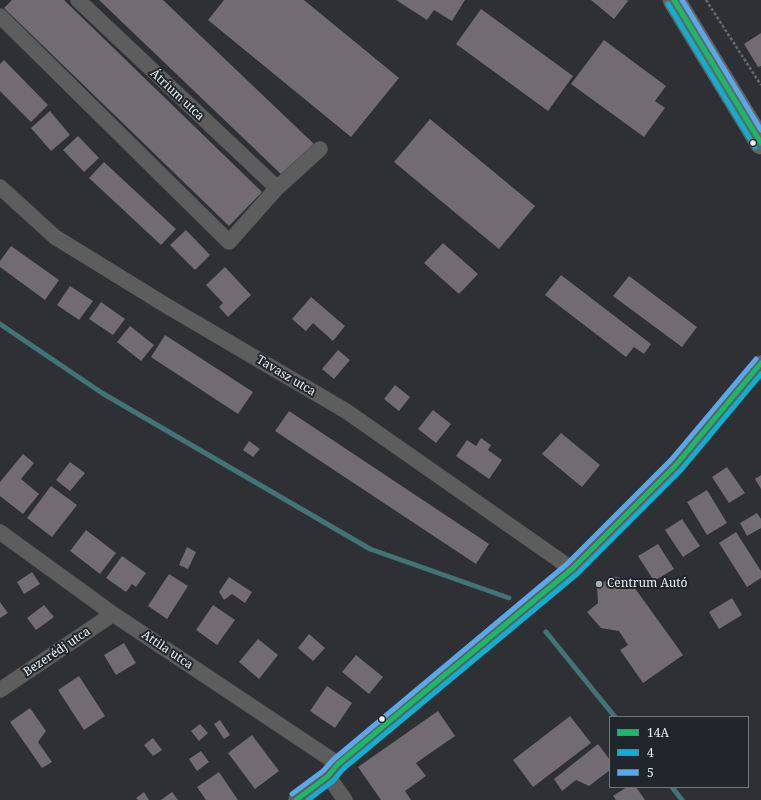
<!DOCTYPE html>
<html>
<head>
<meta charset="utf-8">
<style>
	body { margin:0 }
	#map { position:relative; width:761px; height:800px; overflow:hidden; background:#2e3033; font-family:"Noto Serif",serif }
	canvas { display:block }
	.legend { position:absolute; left:609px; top:716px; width:140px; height:72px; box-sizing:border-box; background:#21262c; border:1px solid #73787d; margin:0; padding:5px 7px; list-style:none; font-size:12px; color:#eef2f6 }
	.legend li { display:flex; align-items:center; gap:8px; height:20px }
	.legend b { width:20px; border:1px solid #73787d }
</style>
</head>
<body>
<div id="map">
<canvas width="761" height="800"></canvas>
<ul class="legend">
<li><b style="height:5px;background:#1ab867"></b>14A</li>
<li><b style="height:5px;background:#0dafd3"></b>4</li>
<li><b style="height:5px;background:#5aa8eb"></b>5</li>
</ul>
</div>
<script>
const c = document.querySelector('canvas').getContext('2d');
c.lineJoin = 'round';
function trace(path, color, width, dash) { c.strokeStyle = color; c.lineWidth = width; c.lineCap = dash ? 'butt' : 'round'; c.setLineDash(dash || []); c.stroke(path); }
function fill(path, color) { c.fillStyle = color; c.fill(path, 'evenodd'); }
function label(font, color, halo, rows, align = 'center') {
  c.font = font + ' "Noto Serif",serif'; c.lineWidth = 4; c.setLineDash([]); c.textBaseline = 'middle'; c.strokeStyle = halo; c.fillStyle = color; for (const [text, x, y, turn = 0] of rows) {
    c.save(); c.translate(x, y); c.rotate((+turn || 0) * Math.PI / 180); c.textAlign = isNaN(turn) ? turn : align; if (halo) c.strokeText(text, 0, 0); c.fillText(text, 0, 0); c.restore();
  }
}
const stream = new Path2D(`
	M0,324L102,393L370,549L509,598
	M546,632L615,717
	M672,787L682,800`);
const building = new Path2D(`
	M12,0H64L262,192L229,226L4,8Z
	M99,0H163L314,144L283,176Z
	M224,0H304L399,78L351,137L208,20Z
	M396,0H465L452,21L434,10L427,20Z
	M591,0H627L628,1L614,19Z
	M481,9L573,76L548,111L456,44Z
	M761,33V66L758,67L744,44Z
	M604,40L666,86L655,101L665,108L644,137L571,84Z
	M4,60L48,105L31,122L0,91V64Z
	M50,111L70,135L51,151L31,128Z
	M430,119L535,206L499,249L394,162Z
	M78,136L99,158L84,172L63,150Z
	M104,162L176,229L161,245L89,178Z
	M186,230L210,255L195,270L170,245Z
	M443,243L478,274L459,294L424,263Z
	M11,246L59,280L45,300L0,267V261Z
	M225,267L251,295L228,317L219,307L223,303L206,285Z
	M561,275L651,344L644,354L634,347L626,357L545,295Z
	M629,276L697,327L682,347L613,296Z
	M70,286L93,301L79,320L57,305Z
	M311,297L345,326L333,341L313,323L306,331L292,319Z
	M101,302L125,319L113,335L89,319Z
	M130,326L154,345L141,361L117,342Z
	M165,335L253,392L238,414L151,357Z
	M338,350L350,360L334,379L322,369Z
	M395,385L410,397L399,411L384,399Z
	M433,410L451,424L436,443L418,429Z
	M289,411L489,544L476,564L275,431Z
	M561,433L600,465L582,487L542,454Z
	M481,438L491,445L488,450L502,460L489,479L456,456L467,440L476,446Z
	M249,441L260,449L253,457L243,450Z
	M23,454L34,463L21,479L39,494L23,514L0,496V482Z
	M70,462L85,473L70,491L56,480Z
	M727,467L745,493L729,503L712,477Z
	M761,475V489L755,479Z
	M51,486L77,505L52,537L27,518Z
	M707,490L727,523L707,535L687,502Z
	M757,513L761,519V528L747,536L740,523Z
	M682,519L700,546L683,557L665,530Z
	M86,530L116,553L100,574L70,551Z
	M736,532L761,571V578L747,587L719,543Z
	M658,544L674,569L654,581L638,556Z
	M187,547L196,552L188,569L179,565Z
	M122,556L146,573L136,587L132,584L126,592L106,578Z
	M32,572L40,584L24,594L17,582Z
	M169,574L188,586L167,619L148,606Z
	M612,576L629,580L683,655L643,683L620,650L628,645L619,631L601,628L587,612L598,603L597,587Z
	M229,577L252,592L245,603L232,594L224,600L219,592Z
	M732,598L742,615L719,629L709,612Z
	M0,602L8,613L0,618Z
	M44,605L54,617L36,630L27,618Z
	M213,605L235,620L217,645L196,630Z
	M309,634L325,648L313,661L298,648Z
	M258,639L278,655L259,679L239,662Z
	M124,643L136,663L116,675L104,655Z
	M356,655L383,677L369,694L342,672Z
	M79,676L105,716L84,730L58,690Z
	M327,686L352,703L335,728L310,711Z
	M30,708L46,731L38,742L52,762L42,768L10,722Z
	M438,711L455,736L416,763L426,776L405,791L411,800H381L358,767Z
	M570,716L591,743L533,787L513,760Z
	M220,720L230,735L224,739L214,724Z
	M200,724L208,733L199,741L191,731Z
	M252,735L279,771L255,789L228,753Z
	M153,738L162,750L153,756L144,745Z
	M598,744L610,760V770L589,786L576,780L562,791L554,779Z
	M201,751L209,762L197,771L189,759Z
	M219,772L238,800H206L197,787Z
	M627,787H636L645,800H616L613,796Z
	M144,792L149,800H138L136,798Z
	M172,792L178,800H161Z`);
const path = new Path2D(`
	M706,0L761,85`);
const street = new Path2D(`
	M78,0L277,188
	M0,16L229,242L277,188L320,149
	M0,187L55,237L167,306L346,411L572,569
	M0,532L113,614L338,764
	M0,690L113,614
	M328,776L345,800
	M296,800L328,776L338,764L572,569L676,465L761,363`);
const primary = new Path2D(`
	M674,0L761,143`);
const bus1 = new Path2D(`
	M674,0L761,143
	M296,800L328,776L338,764L572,569L676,465L761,363`);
const bus2 = new Path2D(`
	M668,4L755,147
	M308,800L333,781L343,769L577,574L681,470L761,374`);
const bus3 = new Path2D(`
	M682,0L761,130
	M292,794L323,771L334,759L567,564L671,460L756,359`);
const markers = [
	[753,143,3.5,"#eef2f6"],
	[599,584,4,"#abaeb2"],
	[382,719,3.5,"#eef2f6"]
];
const streetNames = [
	["Átrium utca",177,95,43],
	["Tavasz utca",286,376,31],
	["Attila utca",167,650,34],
	["Bezerédj utca",57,652,-34]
];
const poiNames = [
	["Centrum Autó",607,584]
];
trace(stream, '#427376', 5);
fill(building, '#726b72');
trace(street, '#4a4b4d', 16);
trace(primary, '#4a4b4d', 23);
trace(path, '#696969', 2.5, [3, 2]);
trace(street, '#5e5d5e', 15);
trace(primary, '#666566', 22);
trace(bus1, '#1ab867', 5);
trace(bus2, '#0dafd3', 5);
trace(bus3, '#5aa8eb', 5);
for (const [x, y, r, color] of markers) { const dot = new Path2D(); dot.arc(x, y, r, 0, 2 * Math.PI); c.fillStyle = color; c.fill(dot); trace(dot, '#21262c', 1.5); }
label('12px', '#eef2f6', '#21262c', streetNames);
label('12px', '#eef2f6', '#21262c', poiNames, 'left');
</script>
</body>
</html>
